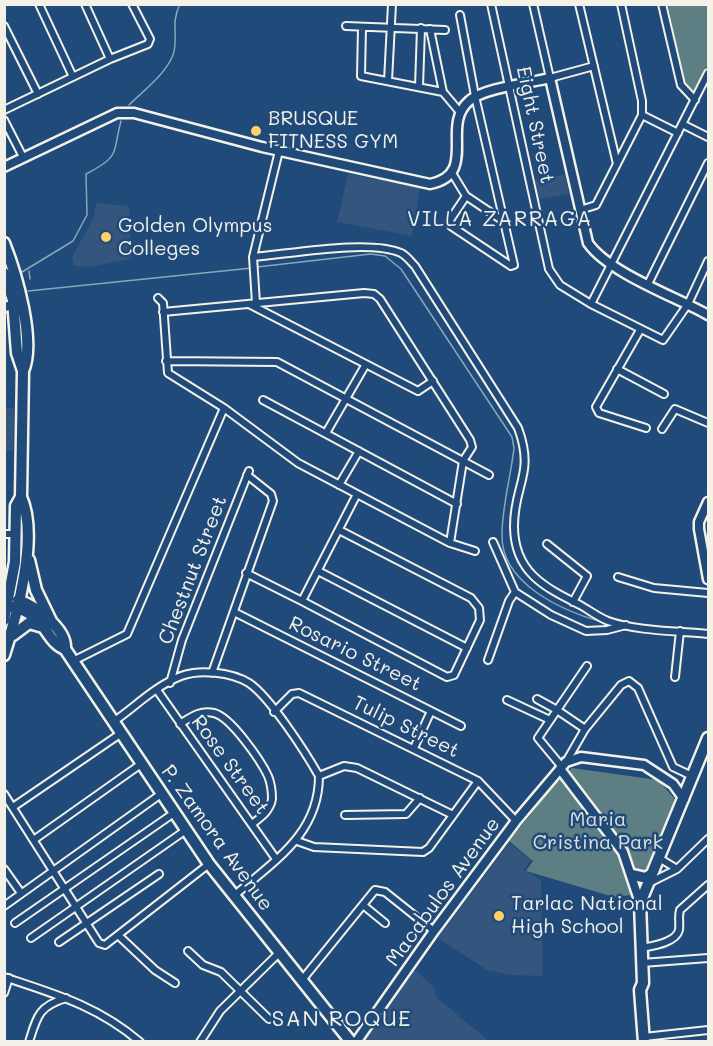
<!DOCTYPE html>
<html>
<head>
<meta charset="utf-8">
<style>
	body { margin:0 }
	#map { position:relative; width:713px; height:1046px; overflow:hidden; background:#1f4a7a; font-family:Mali,sans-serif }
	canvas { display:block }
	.frame { position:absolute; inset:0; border:6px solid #f4f1e8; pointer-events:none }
</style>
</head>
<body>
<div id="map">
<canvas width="713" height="1046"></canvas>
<div class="frame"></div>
</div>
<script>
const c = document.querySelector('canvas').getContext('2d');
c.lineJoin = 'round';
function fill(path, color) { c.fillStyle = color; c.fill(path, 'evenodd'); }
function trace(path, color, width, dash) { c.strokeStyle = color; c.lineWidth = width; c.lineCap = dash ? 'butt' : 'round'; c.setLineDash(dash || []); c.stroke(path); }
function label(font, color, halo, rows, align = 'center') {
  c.font = font + ' Mali,sans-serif'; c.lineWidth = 5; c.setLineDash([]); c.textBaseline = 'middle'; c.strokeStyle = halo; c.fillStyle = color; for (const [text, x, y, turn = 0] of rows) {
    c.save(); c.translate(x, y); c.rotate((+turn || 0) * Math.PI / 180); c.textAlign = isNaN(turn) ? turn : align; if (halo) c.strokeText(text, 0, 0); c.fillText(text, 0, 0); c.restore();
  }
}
const built = new Path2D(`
	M348,174L420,187L412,236L337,222Z
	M565,174L569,194L536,200L533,181Z
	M96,203L129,206L131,259L90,267L74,266L72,257L94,217Z
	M5,408H14L13,450L5,451Z
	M509,843L531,860L524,870L541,880L543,976L512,975L487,970L438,938Z
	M415,970L435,988L436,997L489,1041L360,1042Z`);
const green = new Path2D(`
	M668,5H708V64L693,92L683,83Z
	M572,768L658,780L674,798L673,815L641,894L614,897L526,871L533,861L509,841L554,785Z`);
const stream = new Path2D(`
	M129,105C144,90 165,75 173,55C179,39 170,23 180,4
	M257,267L371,254L385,256L401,269L512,437L514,448C511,476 502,506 502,535C501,584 563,611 602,622
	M29,271L30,279
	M22,272L73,241L87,215L86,174C121,156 112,154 121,121
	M28,291L252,268`);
const street = new Path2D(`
	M39,4L73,77
	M85,4L110,59
	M491,4L549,269L560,285L591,304L663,340L688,304L708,261
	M533,4L550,78L594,66
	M579,4L617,164
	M662,4L681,85L695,100
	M460,15L475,96L514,265L511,266L451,226L450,220L466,196
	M4,26L38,94
	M346,26L445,30
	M362,27L361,76L443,92L459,111
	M430,29L443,92
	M388,81L392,4
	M419,87L421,28
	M4,110L110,59L148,44L150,39L132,4
	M642,115L678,133
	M4,120L23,157
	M682,124L708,137
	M452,173L466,196L502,220
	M580,210L596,205L642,115V101L621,4
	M253,257C290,254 369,239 401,253C407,256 410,261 415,266L518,428C535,474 514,484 514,526C514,572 544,587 580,605C589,610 598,617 608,621C636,631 678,631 708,634
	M648,284L708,163
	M256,303L253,257L279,151
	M249,304L418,391L433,381
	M591,304L708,73
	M163,312L364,293L374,294L380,299L470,440L472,447L463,461L450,543L298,463L224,408
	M640,330L596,407L599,413L646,428
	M166,361L277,362L489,475
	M617,369L664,394
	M263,400L457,504
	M662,429L675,409L708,423
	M326,433L366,364
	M339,485L359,451
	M4,534H16
	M493,542L515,592L551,615L586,631L607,630L626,625
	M450,543L475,551
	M547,544L587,576L573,602
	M318,571L467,648
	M246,573L302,601L357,494
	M618,577L654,588L708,593
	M302,601L447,677L454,675L480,620L479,608L471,598L339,530
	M234,612L461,726
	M488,660L509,601L515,592
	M73,661L127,634L224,408L168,373L163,303L158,298
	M212,673L273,501L271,494L247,475
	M675,677L680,631
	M170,683L182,640L249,471
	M157,690L276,859
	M537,699L557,710L538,738L562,767
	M507,700L550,720
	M274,712L292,694L299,693L478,781L516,821
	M113,722C135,707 155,686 181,676C200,669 231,672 249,683C270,697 306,753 319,776C319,834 274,861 235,895
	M180,724C191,717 200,710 214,713C231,717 261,761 268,776C271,783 272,792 272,799C270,811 261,817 252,824
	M585,729L557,710L587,666
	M414,748L431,711
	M566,762L585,729L621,685L629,681L638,688L673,767L692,776
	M319,776L344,766L357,768L453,815
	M4,794L99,943L105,945L209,864
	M13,807L120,734
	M345,815L406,814L420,798
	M35,839L141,764
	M297,841L314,847L423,852L429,848L478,781
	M659,858L677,869
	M4,869L21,893
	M649,883L677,869L708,839
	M363,905L385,923
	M4,906L161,794
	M15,923L174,813
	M118,935L155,970L175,983
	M31,938L186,830
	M59,942L159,874
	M641,948C651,946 676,943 679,930C680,923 678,917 680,910L708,885
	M188,951L203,965L221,972L269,1019
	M642,963L708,958
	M4,977C55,994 98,1006 140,1042
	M302,980L375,890L385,892L434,931
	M4,993L9,978
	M644,1037L708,1030
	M29,1042C37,1016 39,1006 66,998
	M200,1042L220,1011L280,952`);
const secondary = new Path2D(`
	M4,167L117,113H134L262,147L430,184C479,174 440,126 469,101C483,88 530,83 550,78L588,243C609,273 674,296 708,315
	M4,307L14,305
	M708,502L699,522V529L708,579
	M560,769L623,852L640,903
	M356,1042L434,931L516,821L566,762L581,757L644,765L673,784L684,799`);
const highway = new Path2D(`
	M4,243C16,273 36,341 23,371L21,497L16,506L15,562L4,620
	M4,273L13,300L17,353L23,371
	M29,560L36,590L51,621
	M18,600C35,606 67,629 65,649
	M8,606C48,613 43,640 65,649L209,864L351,1042
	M13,635L29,623L43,627
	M4,655C17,615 39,536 21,497
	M633,875L646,878L652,874
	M644,1042L640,990L643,983L640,903L708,738`);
const markers = [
	[256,131,6,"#ffd166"],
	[106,237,6,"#ffd166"],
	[499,916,6,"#ffd166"]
];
const poiNames = [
	["BRUSQUE",268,119],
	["FITNESS GYM",268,142],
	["Golden Olympus",118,226],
	["Colleges",118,249],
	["Tarlac National",511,904],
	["High School",511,927]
];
const streetNames = [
	["Eight Street",535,125,78],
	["Chestnut Street",193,570,-69],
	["Rosario Street",355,654,26],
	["Tulip Street",406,727,26],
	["Rose Street",230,765,54],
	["P. Zamora Avenue",217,838,54],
	["Macabulos Avenue",443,892,-54]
];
const parkNames = [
	["Maria",598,820],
	["Cristina Park",598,843]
];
const neighbourhoodNames = [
	["VILLA ZARRAGA",500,220]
];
const quarterNames = [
	["SAN ROQUE",342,1019]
];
fill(built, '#34557e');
fill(green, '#5d7e83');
trace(stream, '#88a7bb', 1.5);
trace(street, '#f4f1e8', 10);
trace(secondary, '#f4f1e8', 13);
trace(highway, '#f4f1e8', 15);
trace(street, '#1f4a7a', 6);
trace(secondary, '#1f4a7a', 8);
trace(highway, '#1f4a7a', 10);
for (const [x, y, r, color] of markers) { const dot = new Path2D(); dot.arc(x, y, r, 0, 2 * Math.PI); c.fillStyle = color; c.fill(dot); trace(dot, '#1f4a7a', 2); }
label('20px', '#f4f1e8', '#1f4a7a', poiNames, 'left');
label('20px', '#f4f1e8', '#1f4a7a', streetNames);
label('20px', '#dde0d9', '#1f4a7a', parkNames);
c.letterSpacing = '1.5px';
label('21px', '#f4f1e8', '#1f4a7a', neighbourhoodNames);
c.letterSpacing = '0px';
c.letterSpacing = '1.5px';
label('22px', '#f4f1e8', '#1f4a7a', quarterNames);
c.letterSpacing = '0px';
</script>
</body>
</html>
